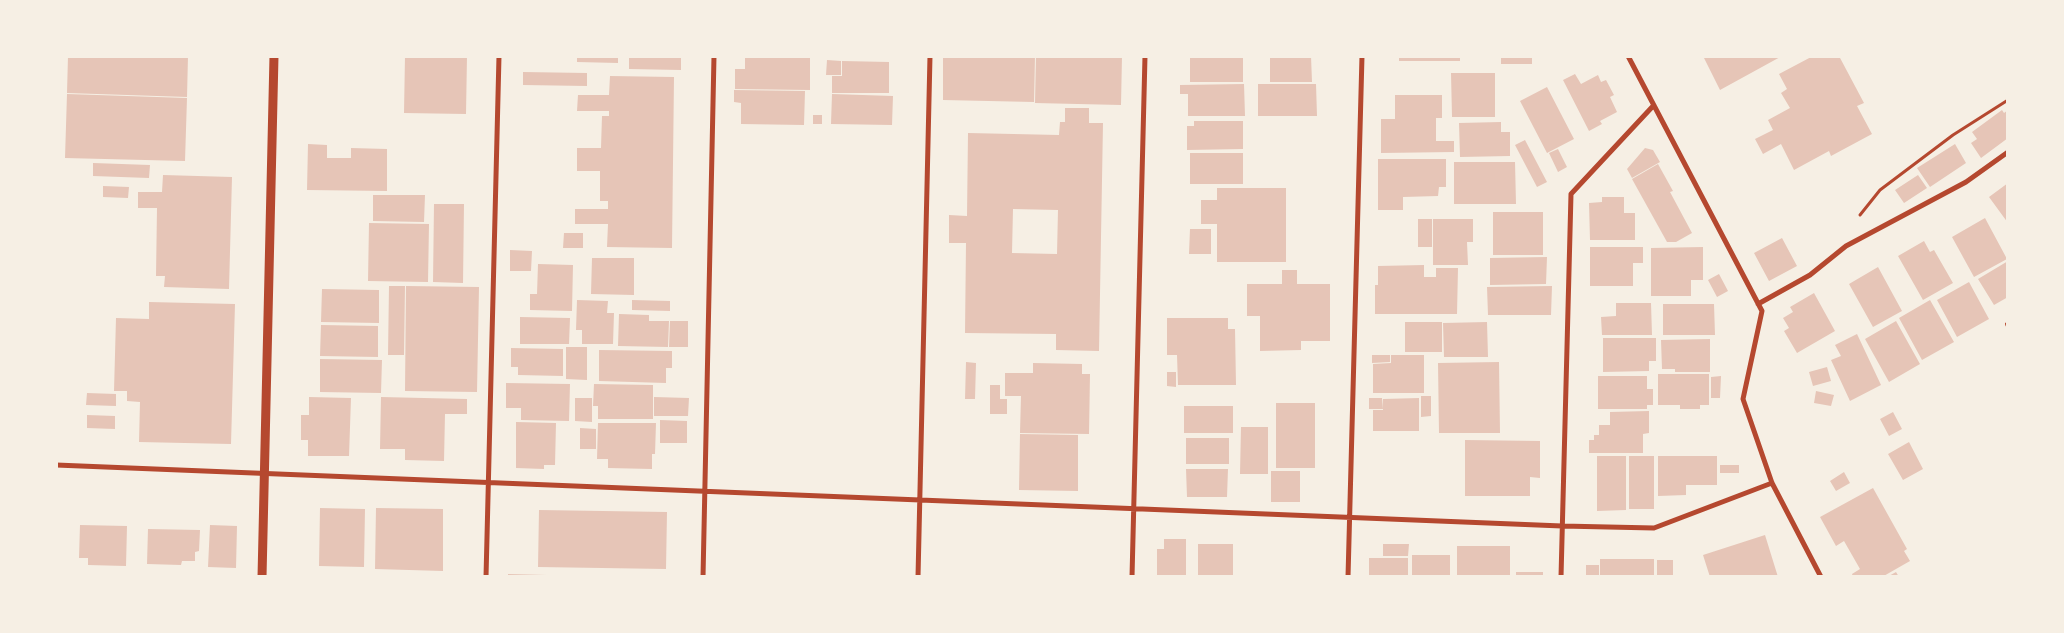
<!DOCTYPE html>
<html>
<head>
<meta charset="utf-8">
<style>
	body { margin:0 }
	#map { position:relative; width:2064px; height:633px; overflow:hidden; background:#f6efe4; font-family:Arial,sans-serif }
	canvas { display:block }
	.frame { position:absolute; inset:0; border:58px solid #f6efe4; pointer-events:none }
</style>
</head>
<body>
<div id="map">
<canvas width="2064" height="633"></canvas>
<div class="frame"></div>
</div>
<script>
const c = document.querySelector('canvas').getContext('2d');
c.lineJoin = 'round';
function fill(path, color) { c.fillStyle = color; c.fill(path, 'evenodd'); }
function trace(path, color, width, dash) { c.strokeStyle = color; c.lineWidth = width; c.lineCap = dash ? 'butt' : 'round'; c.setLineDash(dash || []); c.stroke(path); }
const building = new Path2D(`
	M68,56H188L187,97L67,93Z
	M405,56H467L466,114L404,113Z
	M577,56H618V63L577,62Z
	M629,56H681V70L629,69Z
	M745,56H810V90L735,89V69H745Z
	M943,56H1035L1034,102L943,100Z
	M1036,56H1122L1121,105L1035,103Z
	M1190,56H1243V82H1190Z
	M1270,56H1311L1312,82H1270Z
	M1399,56H1460V61H1399Z
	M1501,56H1532V64H1501Z
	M1703,56H1782L1720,90Z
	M1813,56H1839L1864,103L1857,106L1872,134L1831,156L1829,151L1794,170L1781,144L1763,154L1755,139L1773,130L1768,120L1790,108L1781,93L1787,89L1779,74Z
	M827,60L841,61V75H826Z
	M842,61L889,62V93H832V76H842Z
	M523,72L587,73V86L523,85Z
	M1451,73H1495V117H1452Z
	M1575,74L1581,84L1598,75L1601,82L1606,80L1614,95L1610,97L1617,112L1600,121L1602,124L1589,131L1563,80Z
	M610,76L674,77L672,248L607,247L608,224H575V209H608V201H600V171H577V148H601L602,116H609V111H577L578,95H609Z
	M1244,84L1245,116H1188V94H1180V85Z
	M1258,84H1316L1317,116H1258Z
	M1547,87L1574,139L1547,153L1520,101Z
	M734,90L805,91L804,125L741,124V103L734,102Z
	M67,94L187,98L185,161L65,158Z
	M832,94L893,96L892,125L831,124Z
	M1395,95H1442V118H1436V141H1454V152L1381,153V119H1395Z
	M1065,108H1089V123H1103L1099,351L1056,350V334L965,333L966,243H949V215L967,216L968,133L1059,135L1060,122H1065ZM1013,209L1058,210L1057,254L1012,253Z
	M2002,110L2004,113L2008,110V138L1981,158L1971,143L1977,139L1972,132Z
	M813,115H822V124H813Z
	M1194,121H1243V149L1187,150V126H1194Z
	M1501,122V132H1510V156L1460,157L1459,123Z
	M1525,140L1547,182L1537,187L1515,145Z
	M308,144L327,145V158H351V148L387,149V191L307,190Z
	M1955,144L1966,163L1930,187L1917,168Z
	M1645,148L1653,150L1660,162L1632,178L1627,169Z
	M1558,149L1567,167L1558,172L1549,153Z
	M1190,153H1243V184H1190Z
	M1378,159H1446V187H1439L1438,196L1403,197V210H1378Z
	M1454,162H1515L1516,204H1454Z
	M93,163L150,165L149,178L93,176Z
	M1658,164L1673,191L1670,192L1692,233L1676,242H1667L1632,179Z
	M163,175L232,177L229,289L164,287L165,276H156L157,208H138V192H162Z
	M1918,175L1927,188L1904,203L1895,190Z
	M2008,183V223L1989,197Z
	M103,186L129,187L128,198L103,197Z
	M1217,188H1286V262H1217V224H1201V200H1217Z
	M373,195H425L424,222L373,221Z
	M1602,197H1624V213H1635V240H1590L1589,203L1602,202Z
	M434,204H464L463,283L433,282Z
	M1493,212H1543V255H1493Z
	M1985,218L2007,259L1974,277L1952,237Z
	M1418,219H1432V247H1418Z
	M1433,219H1473V242H1467L1468,265H1433Z
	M369,223L429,224L428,282L368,281Z
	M1190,229H1211V254H1189Z
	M564,233H583V248H563Z
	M1782,238L1797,266L1769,281L1754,253Z
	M1924,241L1930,252L1934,250L1953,283L1923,300L1898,256Z
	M1590,247H1643V263H1633V286H1590Z
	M1703,247V280H1691V296H1651V248Z
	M510,250L532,251L531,271H510Z
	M1547,257L1546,284L1490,285V258Z
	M592,258H634V295L591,294Z
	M2008,261V297L1994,305L1978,279Z
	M538,264L573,265L572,311L530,310V294H537Z
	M1424,265V277H1436V268H1458L1457,314H1375V285H1378V266Z
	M1878,267L1902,311L1873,327L1849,284Z
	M1282,270H1297V284H1330V341H1301V350L1260,351V316H1247V284H1282Z
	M1719,274L1728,291L1717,297L1708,280Z
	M1969,282L1989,319L1957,337L1937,300Z
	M389,286H405L404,355H388Z
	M406,286L479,287L477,392L405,391Z
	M1552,286L1551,315H1488L1487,287Z
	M322,289L379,290V323L321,322Z
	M1814,293L1835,331L1797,353L1784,331L1789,328L1783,318L1793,312L1790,307Z
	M577,300L608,301L607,313H614L613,344H582V330H576Z
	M632,300L670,301V311L632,310Z
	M1930,300L1954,342L1922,360L1899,318Z
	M149,302L235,304L231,444L139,442L140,402L127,401V391H114L116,318L149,319Z
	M1616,303H1651L1652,335H1602L1601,317L1616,316Z
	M1663,304H1714L1715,335H1663Z
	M619,314L649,315V321H669L668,347L618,346Z
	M520,317L570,318L569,344H520Z
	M1167,318H1228V329H1235L1236,385H1178L1177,355H1167Z
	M670,321H688V347H669Z
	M1896,321L1920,364L1889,382L1865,339Z
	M1405,322H1442V352H1405Z
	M1487,322L1488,357H1444L1443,323Z
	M321,325L378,326V357L320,356Z
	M1857,334L1881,385L1850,401L1831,360L1841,356L1835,345Z
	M1603,338H1656V361H1649V371L1603,372Z
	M1710,339V372H1675V369H1662L1661,340Z
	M566,347H587V380L566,379Z
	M511,348L563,349V376L518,375V367H511Z
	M599,350L672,351V368H666V383L599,381Z
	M1372,355H1390V362L1372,363Z
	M1391,355H1424V393H1373V364L1391,363Z
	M320,359L382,360L381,393L320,392Z
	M966,362L976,363L975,399H965Z
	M1499,362L1500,433H1439L1438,363Z
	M1033,363L1082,364V374H1090L1089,434L1020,433L1021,396H1005V373H1033Z
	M1827,367L1831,381L1813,386L1809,372Z
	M1167,372H1176V387L1167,386Z
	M1658,374H1709V405H1700V409H1680V405H1658Z
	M1598,376H1647V389H1653V405H1647V409H1598Z
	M1721,376L1720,398H1711V377Z
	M506,383L570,384L569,421L521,420V408H506Z
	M594,384L653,385V419H598V406H593Z
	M990,385H1000V399H1007V414H990Z
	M1816,391L1834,395L1831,406L1814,403Z
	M87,393L116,394V406L86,405Z
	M1421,396H1431V416L1421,417Z
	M309,397L351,398L349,456H308V440H301V415H309Z
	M381,397L467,399V414H445L444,461L405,460V449H380Z
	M654,397L689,398L688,416H654Z
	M575,398H592V422L575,421Z
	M1369,398H1382L1383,409H1369Z
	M1419,398V431H1373V410H1383V411V399Z
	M1276,403H1315V468H1276Z
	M1184,406H1233V433H1184Z
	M1649,411V433L1643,434V453H1589V440H1594V435H1599V425H1610V412Z
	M1893,412L1902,429L1889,436L1880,419Z
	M87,415L115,416V429L87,428Z
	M660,420L687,421V443H660Z
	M516,422L556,423L555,465H544V469L516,468Z
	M598,423H656L655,454H652V469L608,468V459H597Z
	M1241,427H1268V474H1240Z
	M580,428L596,429V449H580Z
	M1020,434L1078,435V491L1019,490Z
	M1186,438H1229V464H1186Z
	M1465,440L1540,441V478L1530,477V496H1465Z
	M1909,442L1923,469L1903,480L1888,454Z
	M1597,456H1626V510L1597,511Z
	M1629,456H1654V509H1629Z
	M1658,456H1717V485H1686V495L1658,496Z
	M1720,465H1739V473H1720Z
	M1186,469H1228L1227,497H1187Z
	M1271,471H1300V502H1271Z
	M1844,472L1850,483L1836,491L1830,481Z
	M1873,488L1907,549L1904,551L1910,561L1882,577H1853L1852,574L1860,569L1844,541L1836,546L1820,517Z
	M320,508L365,509L364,567L319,566Z
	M376,508L443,509V571L375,569Z
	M539,510L667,512L666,569L538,567Z
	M80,525L127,526L126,566L88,565V558H79Z
	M210,525L237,526L236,568L208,567Z
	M148,529L200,530L199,551L195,552V561H182L181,565L147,564Z
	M1765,535L1778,577H1710L1703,555Z
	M1164,539H1186V577H1157V549H1164Z
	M1198,544H1233V577H1198Z
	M1383,544H1409L1408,556H1383Z
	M1457,546H1510V577H1457Z
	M1412,555H1450V577H1412Z
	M1369,558H1408V577H1369Z
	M1600,559H1654V577H1600Z
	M1657,560H1673V577H1657Z
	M1586,565H1599V577H1586Z
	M1516,572H1543V577H1516Z
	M1896,572L1899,577H1887Z
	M508,574L547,575V577H508Z`);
const path = new Path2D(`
	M1860,215L1880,190L1953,135L2008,100`);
const service = new Path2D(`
	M2007,324L2008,326`);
const minor = new Path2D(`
	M1628,56L1762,311L1743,399L1772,483L1821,577
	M1758,304L1810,275L1846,246L1966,182L2008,152
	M56,465L1562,526L1654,528L1772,483
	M486,577L499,56
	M703,577L714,56
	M918,577L930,56
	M1132,577L1145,56
	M1348,577L1362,56
	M1561,577L1571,194L1654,105`);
const tertiary = new Path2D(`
	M262,577L274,56`);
fill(building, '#e6c5b7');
trace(path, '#b5482f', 3);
trace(service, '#b5482f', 4);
trace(minor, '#b5482f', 5);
trace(tertiary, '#b5482f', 9);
</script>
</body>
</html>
